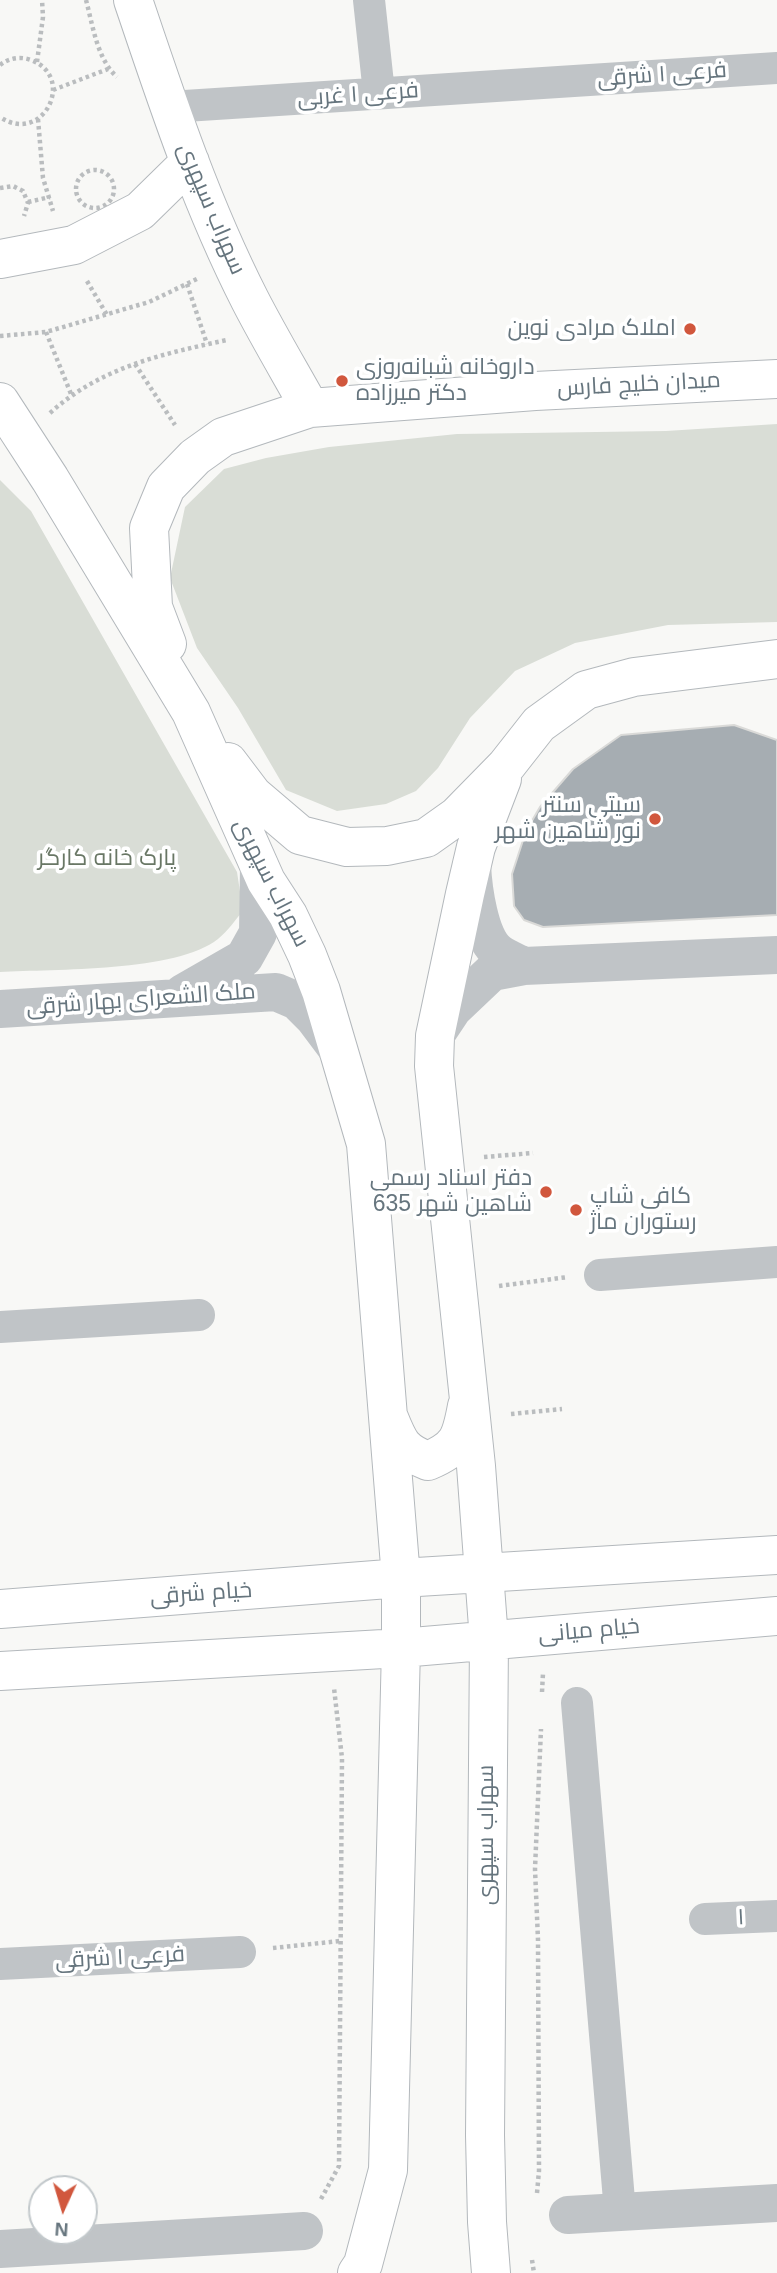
<!DOCTYPE html>
<html>
<head>
<meta charset="utf-8">
<style>
	body { margin:0 }
	#map { position:relative; width:777px; height:2273px; overflow:hidden; background:#f8f8f6; font-family:Helvetica,sans-serif }
	canvas { display:block }
	.north { position:absolute; left:28px; top:2175px; width:70px; height:70px; box-sizing:border-box; background:#fff; border:2px solid #c2c8cb; border-radius:50%; rotate:184deg; font-size:19px; font-weight:700; line-height:28px; text-align:center; color:#66757e }
	.north::after { content:''; display:block; margin:auto; width:24px; height:32px; background:#d1573d; clip-path:polygon(50% 0,100% 100%,50% 72%,0 100%) }
</style>
</head>
<body>
<div id="map">
<canvas width="777" height="2273"></canvas>
<div class="north">N</div>
</div>
<script>
const c = document.querySelector('canvas').getContext('2d');
c.lineJoin = 'round';
function fill(path, color) { c.fillStyle = color; c.fill(path, 'evenodd'); }
function trace(path, color, width, dash) { c.strokeStyle = color; c.lineWidth = width; c.lineCap = dash ? 'butt' : 'round'; c.setLineDash(dash || []); c.stroke(path); }
function label(font, color, halo, rows, align = 'center') {
  c.font = font + ' Helvetica,Cairo,sans-serif'; c.lineWidth = 7; c.setLineDash([]); c.textBaseline = 'middle'; c.strokeStyle = halo; c.fillStyle = color; for (const [text, x, y, turn = 0] of rows) {
    c.save(); c.translate(x, y); c.rotate((+turn || 0) * Math.PI / 180); c.textAlign = isNaN(turn) ? turn : align; if (halo) c.strokeText(text, 0, 0); c.fillText(text, 0, 0); c.restore();
  }
}
const green = new Path2D(`
	M777,424V622L668,625L575,643L515,671L470,718L438,768L416,791L386,804L337,811L286,790L238,708L197,648L170,578L185,507L224,469L266,458L329,447L457,434L666,431Z
	M0,480L31,511L237,872L243,911C235,920 228,931 218,939C177,972 54,969 0,972Z`);
const building = new Path2D(`
	M734,725L777,740V915L543,927L524,920L514,906L512,874L526,831L540,807L573,769L621,735Z`);
const path = new Path2D(`
	M86,0C93,26 97,59 117,77
	M37,62L43,17L42,0
	M0,65C9,58 20,56 31,60C77,77 43,146 0,117
	M53,90L108,69
	M38,119L43,178L53,211
	M76 189a19 19 0 1 1 38 0a19 19 0 1 1-38 0Z
	M0,188L13,186L23,191L28,203L24,216
	M28,202L50,197
	M87,281L107,315
	M187,284L207,344
	M46,332L71,394
	M0,336L46,332L149,302L199,278
	M135,364L175,425
	M50,413C101,367 162,354 227,340
	M484,1157L533,1153
	M499,1286L568,1277
	M511,1414L562,1409
	M542,1692L543,1673
	M273,1948L340,1941
	M537,2193L539,2171L538,1940L535,1869L541,1729
	M321,2199L339,2166L342,1758L334,1688
	M532,2260L534,2273`);
const minor = new Path2D(`
	M369,0L379,93
	M169,107L777,68
	M600,1275L777,1262
	M0,1327L199,1315
	M577,1703L620,2212
	M705,1919L777,1916
	M0,1964L240,1952`);
const tertiary = new Path2D(`
	M472,864C473,887 479,938 499,953C506,958 516,962 524,966
	M183,993L244,958L258,933L259,866
	M0,1009L276,992L297,1001L314,1018L338,1050
	M435,1036L453,1009L492,972L524,966L777,955
	M568,2215L777,2203
	M0,2249L304,2231`);
const secondary = new Path2D(`
	M133,0C167,101 201,204 250,300C269,337 290,372 310,408
	M0,259L74,245L140,211L190,162
	M0,402L50,479L191,712L266,881L288,915L307,955L321,991L366,1144L401,1578V1648L388,2170L363,2264L357,2273
	M167,644L153,607L149,528L166,487L195,457L223,437L310,408L535,391L777,379
	M228,762L253,795L300,835L347,847L387,846L426,838L457,816L506,766L539,724L586,690L634,677L777,659
	M389,1418C399,1443 402,1451 428,1461C458,1448 461,1439 467,1406
	M0,1609L401,1578L777,1555
	M0,1671L401,1648L777,1616
	M491,2273L487,2222L485,2135L489,1640L476,1466L434,1066L435,1036L465,894L476,847L502,779`);
const markers = [
	[690,329,7,"#d1573d"],
	[342,381,7,"#d1573d"],
	[655,819,7,"#d1573d"],
	[546,1192,7,"#d1573d"],
	[576,1210,7,"#d1573d"]
];
const streetNames = [
	["فرعی ۱ شرقی",662,75,-4],
	["فرعی ۱ غربی",358,95,-4],
	["سهراب سپهری",211,209,67],
	["میدان خلیج فارس",639,385,-3],
	["سهراب سپهری",271,883,63],
	["ملک الشعرای بهار شرقی",141,1000,-4],
	["خیام شرقی",201,1594,-4],
	["خیام میانی",589,1631,-5],
	["سهراب سپهری",487,1835,-90],
	["۱",741,1918,-3],
	["فرعی ۱ شرقی",120,1958,-3]
];
const poiNames = [
	["املاک مرادی نوین",676,329],
	["داروخانه شبانه‌روزی",356,368,"left"],
	["دکتر میرزاده",356,394,"left"],
	["سیتی سنتر",641,806],
	["نور شاهین شهر",641,832],
	["دفتر اسناد رسمی",532,1179],
	["635 شاهین شهر",532,1205],
	["کافی شاپ",590,1197,"left"],
	["رستوران ماژ",590,1223,"left"]
];
const parkNames = [
	["پارک خانه کارگر",107,859]
];
fill(green, '#d9ddd6');
fill(building, '#a6adb2');
trace(building, '#dadad8', 2);
trace(secondary, '#b3b8bc', 40);
trace(path, '#babdbf', 4.5, [3.5, 3.5]);
trace(minor, '#c0c4c7', 32);
trace(tertiary, '#c0c4c7', 38);
trace(secondary, '#fff', 38);
for (const [x, y, r, color] of markers) { const dot = new Path2D(); dot.arc(x, y, r, 0, 2 * Math.PI); c.fillStyle = color; c.fill(dot); trace(dot, '#fff', 2.5); }
label('23px', '#66757e', '#fff', streetNames);
label('23px', '#66757e', '#fff', poiNames, 'right');
label('23px', '#697765', '#fff', parkNames);
</script>
</body>
</html>
